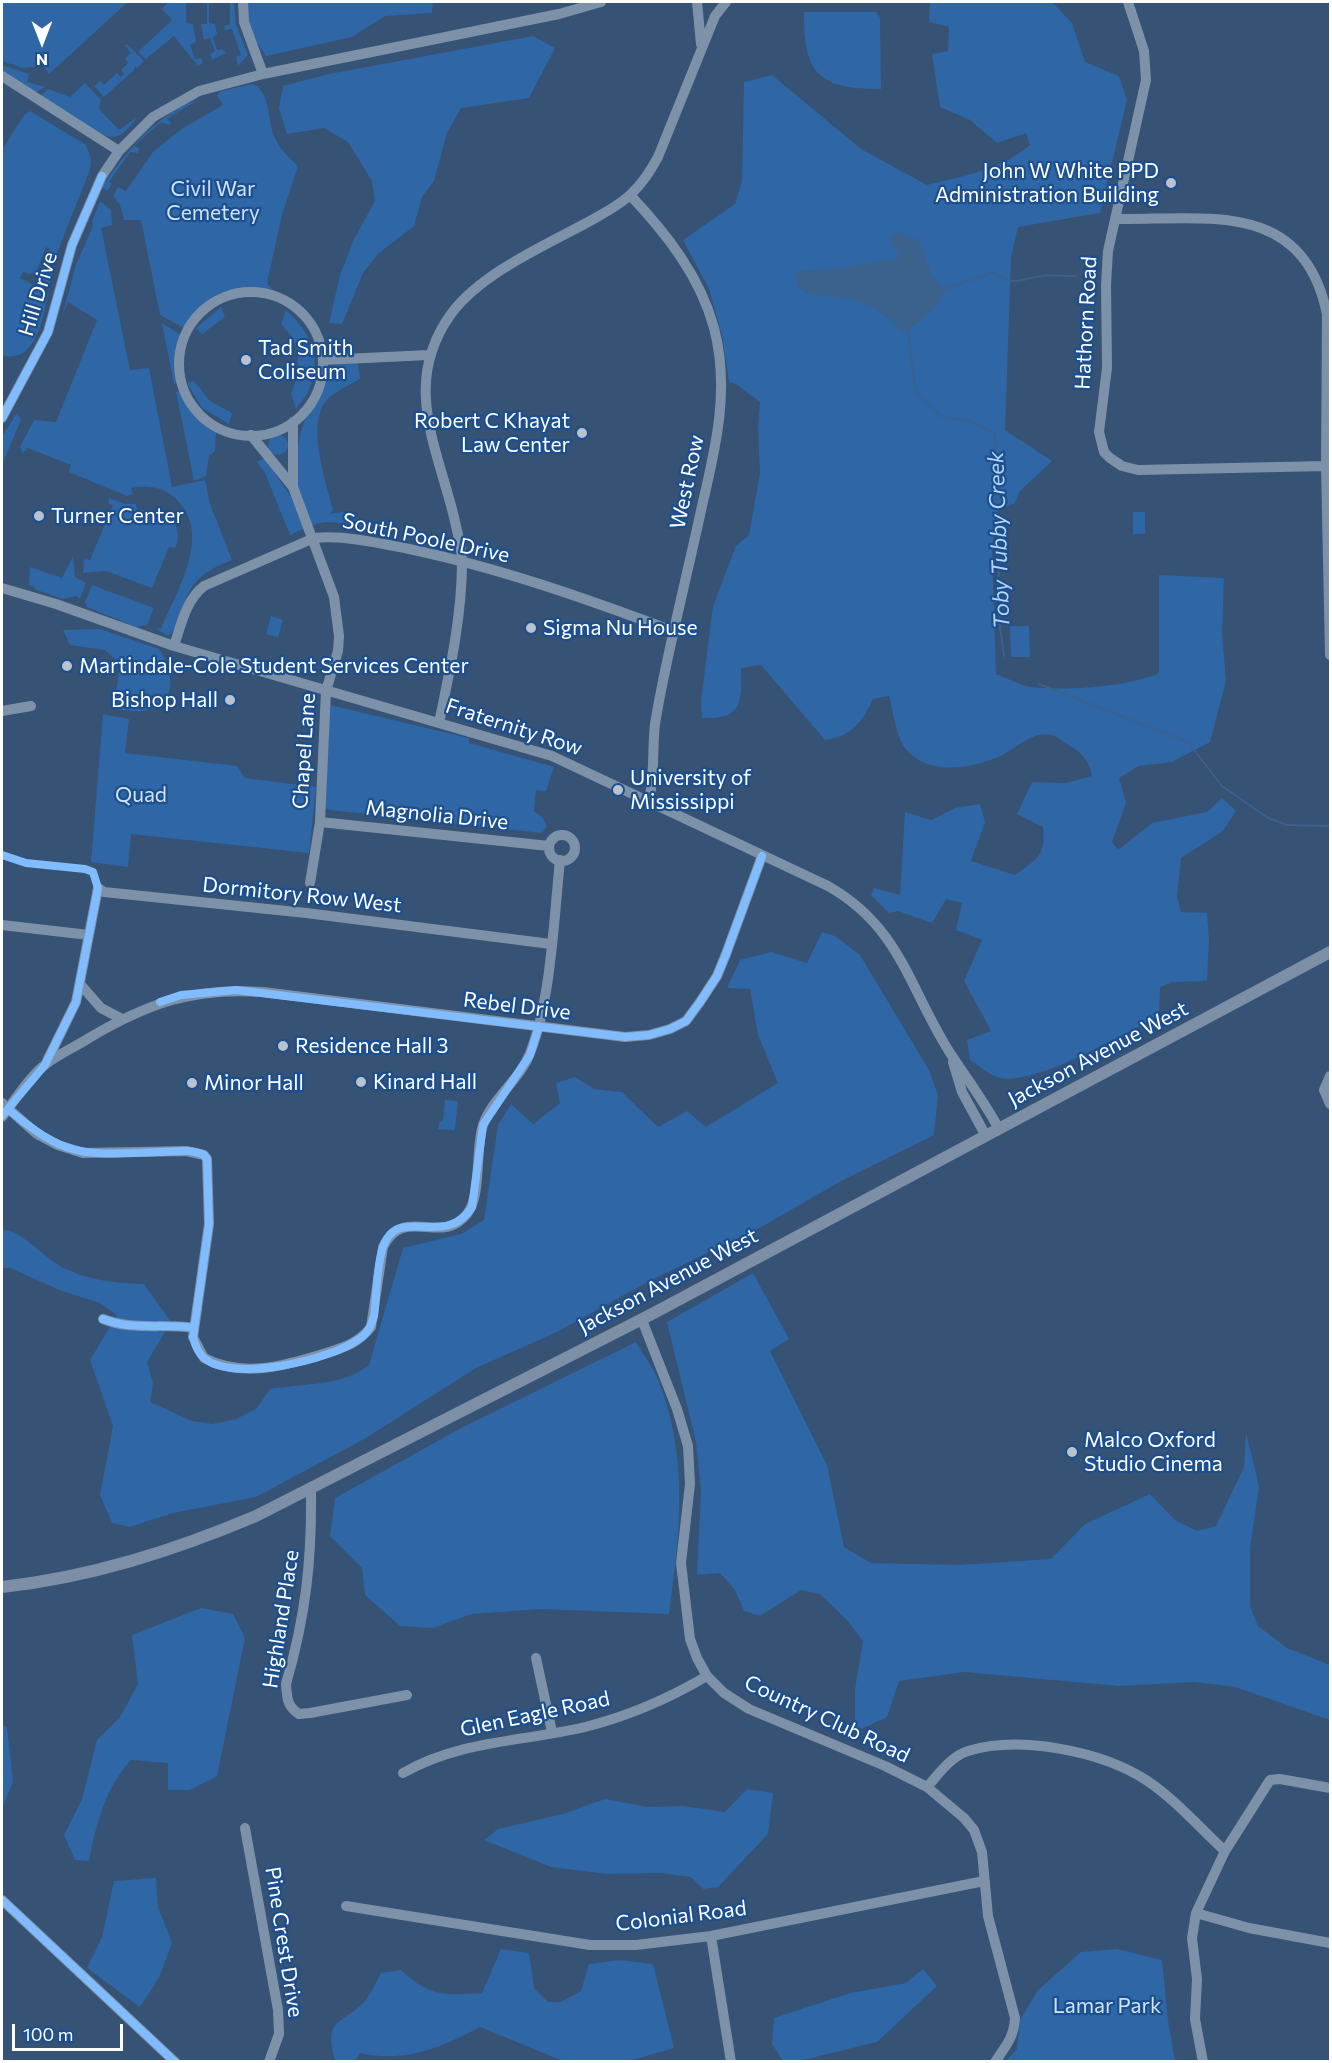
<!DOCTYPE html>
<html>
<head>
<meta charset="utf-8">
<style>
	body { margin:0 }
	#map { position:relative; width:1332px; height:2063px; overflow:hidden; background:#365274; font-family:Commissioner,sans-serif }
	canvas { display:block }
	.frame { position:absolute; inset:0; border:3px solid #fff; pointer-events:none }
	.north { position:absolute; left:12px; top:12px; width:60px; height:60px; -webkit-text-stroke:4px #1b4f8f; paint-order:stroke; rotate:180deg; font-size:16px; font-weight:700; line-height:24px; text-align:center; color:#fff }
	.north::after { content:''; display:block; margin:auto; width:21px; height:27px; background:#fff; clip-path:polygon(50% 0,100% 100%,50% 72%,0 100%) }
	.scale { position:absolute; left:12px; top:2024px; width:111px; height:27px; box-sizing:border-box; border:3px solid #fff; border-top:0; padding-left:8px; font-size:18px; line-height:21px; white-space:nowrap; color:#fff; -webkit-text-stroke:4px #1b4f8f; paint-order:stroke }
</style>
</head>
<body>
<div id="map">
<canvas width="1332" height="2063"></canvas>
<div class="frame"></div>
<div class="north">N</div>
<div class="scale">100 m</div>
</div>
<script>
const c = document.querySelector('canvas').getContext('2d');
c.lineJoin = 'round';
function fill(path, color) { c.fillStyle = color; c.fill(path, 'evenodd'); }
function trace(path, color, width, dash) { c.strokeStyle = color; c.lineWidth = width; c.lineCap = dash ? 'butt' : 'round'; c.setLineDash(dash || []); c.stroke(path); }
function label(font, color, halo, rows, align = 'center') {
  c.font = font + ' Commissioner,sans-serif'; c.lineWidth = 4.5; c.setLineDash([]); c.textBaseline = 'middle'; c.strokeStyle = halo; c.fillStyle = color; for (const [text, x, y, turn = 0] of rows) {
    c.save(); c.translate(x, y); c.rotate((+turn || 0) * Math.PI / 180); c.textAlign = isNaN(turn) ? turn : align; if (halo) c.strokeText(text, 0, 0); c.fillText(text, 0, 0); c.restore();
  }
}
const green = new Path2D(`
	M2,2H128L49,74L43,66L22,68L2,61Z
	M168,2H186V23L193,24L196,42L190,45L195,59L201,58L203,63L198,66L174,36L146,59L138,52L172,20L162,9Z
	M207,2H209V23L215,24L217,34L213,37L217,50L222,49L226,53L212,60L210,54L215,51L210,38L204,40L201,24H207Z
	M230,2H234L236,25L248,55L238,66L236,57L241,55L232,29L225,30L224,26L230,24Z
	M247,2H433L432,13L385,16L352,37L266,56L249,31Z
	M930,2H1052L1072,23L1085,62L1119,76L1127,100L1100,213L1018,227L1011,258L1005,430L1052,461L1019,492L1015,503L996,512L992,552L996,674C1007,678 1019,685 1031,687C1064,691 1129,687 1159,673V575L1224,578L1222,633L1226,681L1210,742L1172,762L1139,766L1119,778L1126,803L1112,842L1118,850L1152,823L1207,812L1222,798L1236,811L1223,831L1181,858L1177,897L1181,912L1207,913L1209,939L1207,981L1173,982L1160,987L1159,1016C1125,1032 1032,1089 997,1077C988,1074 978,1065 970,1060L967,1040L991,1031L964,981L982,940L956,930L962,903L946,899L932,923L898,911L889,913L871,895L874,888L900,895L905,812L931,820L955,808L980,804L985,822L971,861L1015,875C1037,859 1046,856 1043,827L1017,814L1032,782L1066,783L1092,776C1090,763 1083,754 1072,747C1066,744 1059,737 1052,735C1032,730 1015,750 998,757C970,769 926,776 905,748C896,736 893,711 889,696L873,699C863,722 850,737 825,740L761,665L741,668C742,703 742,720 702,718L701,701L713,606L736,546L749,535L760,473L758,428L760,402L736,384L729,382L722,335L709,289L683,240L735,204L742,181L744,82L772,75L861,149L927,185C963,176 1001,170 1030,145L1026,133L997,143L970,120L940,107L932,54L948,51L949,27L929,22Z
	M804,12H876L880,18L881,89C819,89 803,74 804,12Z
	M533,36L555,48L529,98L461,108L447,133L434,181L422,197L414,226L378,254L363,273L342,324L329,323L340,275L354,239L375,201L372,181L348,142L324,128L287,134L279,108L283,86L329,74Z
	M127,44L144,61L137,68L135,66L134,70L104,97L94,86L100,81L104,85L117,73L121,77L124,74L121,70L128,63L125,58L131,53L125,46Z
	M2,65L29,74L27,82L45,87L34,94L2,73Z
	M85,83L101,100L99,109L119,130L137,117C128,129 119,142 104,135L39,97L48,89L70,97Z
	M252,84C271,90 267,120 274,136C279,148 288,157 298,166L282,215L267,283L272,289C228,286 209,290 184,328L160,315L141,220H124L120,205L113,196L118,187L126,191L153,152L180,130L223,105L217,95L221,91Z
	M199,99L167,119L171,122L170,125L161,122L134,146L139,148L138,153L130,152L109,182L112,184L107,191L102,187C128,149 155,116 199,99Z
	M30,111L86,145L91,159L90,170L55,258L50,284L40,278L50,249L46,247L36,272L29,274L23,272L20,278L48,293C44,316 35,366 2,355V150L24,115Z
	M100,201L111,210L112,225L101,228L130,370L149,368L172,487L205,480L210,504L232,560C199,573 191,582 179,616C177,624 175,631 168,636L155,628L161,629C176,592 212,537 178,501C165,487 150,485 131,488L133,494L127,496L69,472L71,465L28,448L23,453L20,447L34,420L56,422L97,320L68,302L63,313L76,265L93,226L92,221Z
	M221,307L225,317L202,334L196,328Z
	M286,310C319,338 325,376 296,409L291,393L297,378L298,352L292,337L281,324Z
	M162,323L181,335L176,347L174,364L177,383L174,384Z
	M358,363L360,379C350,385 333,392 325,402C307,426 326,483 333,510L329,514L342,512L372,523L376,530C357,527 326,516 310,527L293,487L300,434L305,419L320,397L328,366Z
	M194,381L210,401L232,413L229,424L202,408L187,383Z
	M179,391L193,414L216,432L215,451L209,456L206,476L194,481L176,392Z
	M17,413L21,420L2,465V436Z
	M268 445a10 10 0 1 1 20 0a10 10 0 1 1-20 0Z
	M264,458L292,498L304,529L290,535L265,473L257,462Z
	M109,498L125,504H136L137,510H154L171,522L174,520C178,530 180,539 175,548L169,547L152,588L106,571L83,573L84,559L90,560L113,505L108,503Z
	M1133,512H1145V534H1133Z
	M73,556L75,577L86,583L80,599L76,596L63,599L34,589L35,587L29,585L30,567L62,578Z
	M92,585L154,608L147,625L136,627L87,607L85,602Z
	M271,616L283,620L278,637L266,634Z
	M1010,626H1029L1030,657H1011Z
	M100,629L159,649C173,669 179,703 147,710C137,713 125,710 114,709L120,664L105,650L70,645L63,630Z
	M330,705L469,738V743L554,767L546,791L536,790L534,811L542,817L547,826L542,833L330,810L325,808Z
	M103,714L129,719L125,753L237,766L245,778L316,787L309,853L131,834L128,867L91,862Z
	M822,932L835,936L860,955L929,1070L938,1095L934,1135L843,1180L763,1226L651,1280L557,1332L476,1368L366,1438L256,1497L173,1513L130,1527L112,1523L100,1495L113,1426L90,1360L117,1315L100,1303L62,1291L10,1268H2V1229C27,1233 43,1259 66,1269C91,1281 117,1283 144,1284L171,1322L147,1362L153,1383L150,1402L192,1421L213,1424L236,1419L256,1409L270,1389C303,1383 342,1387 369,1365L403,1248L461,1234L484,1220L498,1125L511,1104L533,1124L560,1103L556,1083L575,1077L594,1089L622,1092L658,1127L687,1111L706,1127L778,1083L758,1035L750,989L727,988L740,960L771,952L807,963Z
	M445,1100L458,1101L455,1130L438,1129L439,1123L443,1120Z
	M753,1273L789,1339L770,1351L827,1465L844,1547L871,1563L959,1565L1051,1559L1085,1524L1150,1494L1175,1520L1197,1531L1216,1526L1244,1467L1246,1433L1259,1486L1250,1549V1606L1258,1626L1287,1648L1330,1665V1720L1235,1687L1195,1682L1119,1686L964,1672L899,1681L887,1717L855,1732V1689L863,1641L846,1619L820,1594L801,1590L760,1616L744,1611L735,1590L720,1573L697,1575L701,1491L696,1442L667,1322Z
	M636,1342C643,1355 654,1368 659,1382C689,1460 680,1534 669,1614L540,1609L471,1614L433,1628L400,1626L365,1595L362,1568L330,1536L335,1498L461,1428Z
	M201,1608L233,1614L245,1638L217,1776L190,1790H168V1763L131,1760C105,1788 96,1825 89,1861L75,1860L64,1835L82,1799L97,1740L120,1717L138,1684L132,1635Z
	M2,1725L7,1727L13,1782L2,1808Z
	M747,1789L773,1793L768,1834L718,1887L703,1889L691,1877L660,1873L606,1874L551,1867L484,1840L498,1829L563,1814L605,1799L648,1807L683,1806L725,1812Z
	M156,1878L158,1907L172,1943L159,1978L140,2007L87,1968L102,1937L114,1881Z
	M501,1949L529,1953L534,1988L548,2002H561L581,1991L589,1964L619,1960L653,1964L674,2048L629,2061H563L480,2027C440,2048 406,2063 360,2053L355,2061H335C324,2017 339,2027 364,2002C371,1994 376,1982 381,1973L401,1970C430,1997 444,1995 482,1993Z
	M1117,1949L1162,1960L1168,2020L1175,2061L1005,2062L1017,2049L1020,2020L1038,1990L1081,1952Z
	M923,1969L937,1986L877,2042L799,2061H783L772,2044L774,2018L850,1993L906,1983Z`);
const water = new Path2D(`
	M898,232L918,240L932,275L944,289C941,309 921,318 908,331H901C877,302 844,295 807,294L798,286L795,271L836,269L898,258V252L890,243L892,236Z`);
const stream = new Path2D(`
	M944,289L992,273C1018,286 1017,280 1042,276C1053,274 1065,277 1076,276
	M908,331L916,393L942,417L972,421L995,434L1000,627L1004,656
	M1039,684L1188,742L1222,786L1268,818L1287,825L1330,826`);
const minor = new Path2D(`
	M243,2L244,22L263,74
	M697,2L701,44
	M1128,2L1144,51L1146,80L1108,251L1106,285L1107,368L1099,432L1104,452L1110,458L1122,466L1138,470L1326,466
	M2,76L119,151
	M630,195C666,233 700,276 714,328C730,388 716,447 702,506C693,548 683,589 674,630C667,661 660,693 655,724C652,749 655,775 649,800
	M1116,219C1207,220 1303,199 1327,314L1326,466L1330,655
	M179 364a72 72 0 1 1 144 0a72 72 0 1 1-144 0Z
	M323,360L429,355
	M2,418L48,332L72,245L102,176L119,151L153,117L199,91L263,74L559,14L601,2
	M251,435L293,487V422
	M293,487L334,597L339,636L338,651L326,691L320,822L310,883
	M2,588L56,604L174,646L552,756L828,886C902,928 909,990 952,1056C968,1080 985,1103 999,1129
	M174,646C181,625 186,600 204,586L314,538C345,535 379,543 409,549C500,568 587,599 673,631
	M2,711L31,706
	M439,723C450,670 462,616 462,561C462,546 457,532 454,517C436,444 402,382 451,314C481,273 546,245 590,221C604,213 620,205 631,194C643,183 650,171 658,157L715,16L726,2
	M320,822L549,846
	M549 848a13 13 0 1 1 26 0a13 13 0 1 1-26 0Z
	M2,925L89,935
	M80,984L101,1008L122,1019
	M953,1062L962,1092L986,1136
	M46,1063L76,1002L98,888L104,892L306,913L551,944
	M1330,1076L1324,1090L1330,1104
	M2,1103L37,1134L58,1145L83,1153L186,1151L204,1155L207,1159L209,1224L193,1337L204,1358C243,1378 284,1366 323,1354C342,1348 358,1344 371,1327L383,1247C404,1204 441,1247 467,1214C482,1195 475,1149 483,1125C492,1098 520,1080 530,1053C551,1001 554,917 560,860
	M2,1117C15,1100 29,1077 46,1064C59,1054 75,1047 89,1038C148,1003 194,987 263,992L625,1037L649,1035L670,1029L686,1021L700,1002L717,976L726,954L762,856
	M103,1319C133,1331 162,1323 194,1328
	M642,1320L677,1409L688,1446L690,1484L681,1563L690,1639L697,1658L707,1676L724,1693L749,1709L885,1766L927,1787L964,1818L974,1830L982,1852L988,1916L1015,2018C1014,2037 1006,2046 995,2062
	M311,1487C312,1560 306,1615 286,1684C287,1698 287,1706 299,1714L310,1713L407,1695
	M536,1658L552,1732
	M403,1773C461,1740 522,1742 585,1727C629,1716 668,1699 707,1676
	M927,1787C938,1775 951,1756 968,1751C1019,1735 1101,1751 1146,1780C1175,1799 1200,1828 1225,1851
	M1330,1788L1280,1779L1270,1780L1225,1851L1196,1913L1249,1928L1330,1943
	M245,1828L278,2010L279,2034L269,2062
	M2,1900L175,2062
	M346,1906L590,1945H636L711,1936L984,1881
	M1196,1913L1192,1938L1197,1979L1195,2019L1203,2062
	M711,1936L731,2062`);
const major = new Path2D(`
	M2,1587C91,1577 173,1551 256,1516L652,1314L1330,952`);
const cycleway = new Path2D(`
	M2,418L48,332L72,245L102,176
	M2,855L26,863L85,869L93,872L98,888L76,1002L45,1065L2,1116
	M160,1002L181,995L236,990L625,1037L649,1035L670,1029L686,1021L700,1002L717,976L726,954L762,856
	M8,1109C67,1159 84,1155 158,1152C172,1152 191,1148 204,1155L207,1159L209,1224L193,1337C195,1345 198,1353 204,1358C233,1383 331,1360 359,1339C368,1333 371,1326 374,1316C377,1294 376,1268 383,1247C398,1203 445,1250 472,1207L483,1125L530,1055L539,1026
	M103,1319C133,1331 162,1323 194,1328
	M2,1900L175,2062`);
const markers = [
	[1171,183,6,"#b9c2ce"],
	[246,360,6,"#b9c2ce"],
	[582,433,6,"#b9c2ce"],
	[39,516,6,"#b9c2ce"],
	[531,628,6,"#b9c2ce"],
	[67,666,6,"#b9c2ce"],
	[230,700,6,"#b9c2ce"],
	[618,790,6,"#b9c2ce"],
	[283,1046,6,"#b9c2ce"],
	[361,1082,6,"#b9c2ce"],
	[192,1083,6,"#b9c2ce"],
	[1072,1452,6,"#b9c2ce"]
];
const poiNames = [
	["John W White PPD",1159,171,"right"],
	["Administration Building",1159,195,"right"],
	["Tad Smith",258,348],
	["Coliseum",258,372],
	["Robert C Khayat",570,421,"right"],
	["Law Center",570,445,"right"],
	["Turner Center",51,516],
	["Sigma Nu House",543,628],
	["Martindale-Cole Student Services Center",79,666],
	["Bishop Hall",218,700,"right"],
	["University of",630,778],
	["Mississippi",630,802],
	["Residence Hall 3",295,1046],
	["Kinard Hall",373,1082],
	["Minor Hall",204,1083],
	["Malco Oxford",1084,1440],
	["Studio Cinema",1084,1464]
];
const parkNames = [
	["Civil War",213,189],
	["Cemetery",213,213],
	["Quad",141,795],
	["Lamar Park",1107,2006]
];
const streetNames = [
	["Hill Drive",38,294,-73],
	["Hathorn Road",1086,323,-87],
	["West Row",687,482,-78],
	["South Poole Drive",426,538,12],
	["Fraternity Row",514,727,18],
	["Chapel Lane",304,751,-86],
	["Magnolia Drive",437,815,6],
	["Dormitory Row West",302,895,6],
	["Rebel Drive",517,1006,7],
	["Jackson Avenue West",1098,1054,-28],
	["Jackson Avenue West",668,1281,-28],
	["Highland Place",281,1619,-81],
	["Glen Eagle Road",535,1714,-12],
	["Country Club Road",827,1719,25],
	["Colonial Road",681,1916,-7],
	["Pine Crest Drive",284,1942,81]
];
const waterNames = [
	["Toby Tubby Creek",999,540,-92]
];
fill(green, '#2f66a5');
fill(water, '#3b618d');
trace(stream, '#3b618d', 2);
trace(minor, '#7d92a8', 10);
trace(major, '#7d8ea7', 12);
trace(cycleway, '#80bcff', 8);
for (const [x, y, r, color] of markers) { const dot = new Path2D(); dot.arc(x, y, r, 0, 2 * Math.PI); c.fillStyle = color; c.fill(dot); trace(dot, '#1b4f8f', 2); }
label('21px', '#fff', '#1b4f8f', poiNames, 'left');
label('21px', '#cfe3fa', '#1b4f8f', parkNames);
label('21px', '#fff', '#1b4f8f', streetNames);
label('italic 22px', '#b5d3f5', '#1b4f8f', waterNames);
</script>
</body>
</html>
